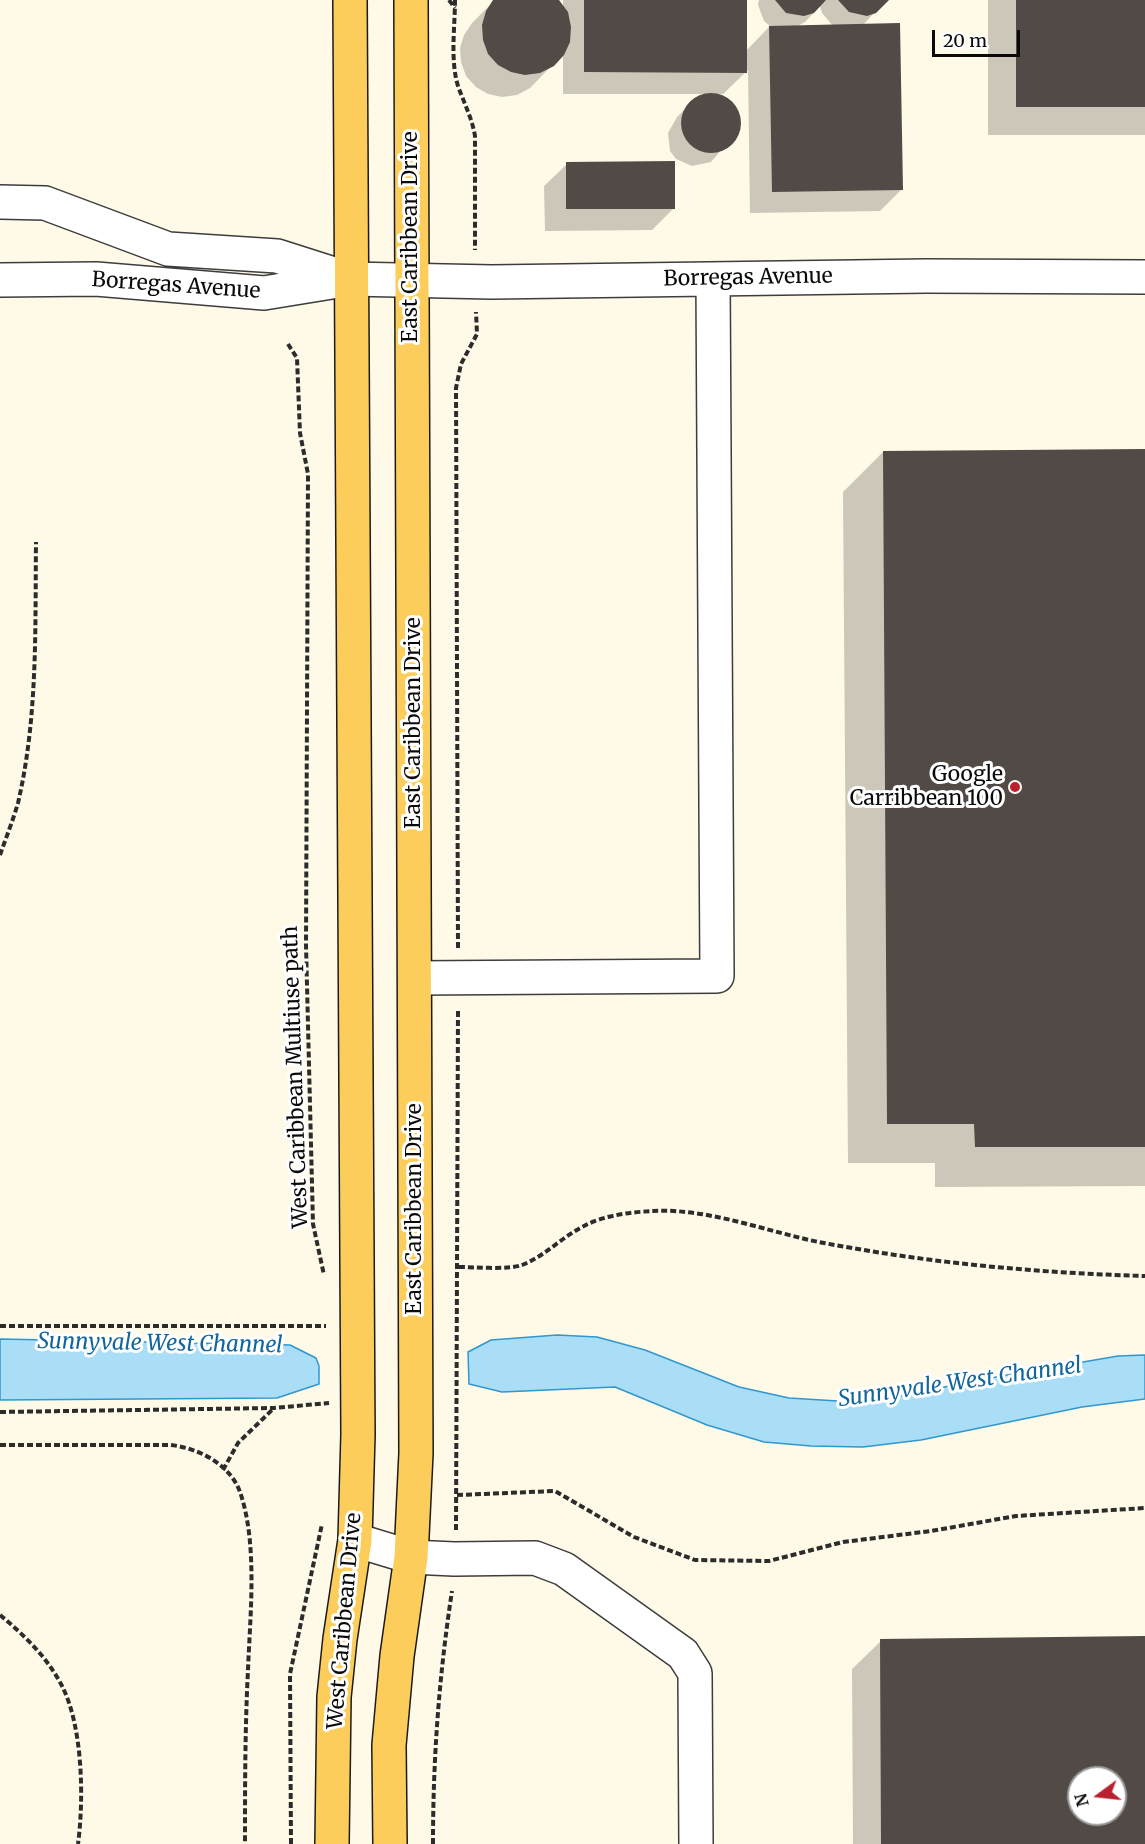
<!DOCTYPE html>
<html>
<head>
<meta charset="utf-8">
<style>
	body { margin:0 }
	#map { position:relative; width:1145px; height:1844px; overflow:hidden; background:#fff9e7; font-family:Merriweather,serif }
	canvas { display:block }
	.north { position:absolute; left:1067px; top:1766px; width:60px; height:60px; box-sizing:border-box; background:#fff; border:2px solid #9d9d9d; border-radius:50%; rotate:255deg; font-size:16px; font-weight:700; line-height:24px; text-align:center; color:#0a0a0a }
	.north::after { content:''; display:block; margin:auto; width:21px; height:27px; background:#bb202f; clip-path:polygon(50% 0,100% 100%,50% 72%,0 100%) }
	.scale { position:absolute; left:932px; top:30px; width:88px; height:27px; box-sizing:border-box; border:3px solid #0a0a0a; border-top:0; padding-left:8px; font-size:18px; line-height:21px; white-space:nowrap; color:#0a0a0a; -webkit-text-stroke:4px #fff; paint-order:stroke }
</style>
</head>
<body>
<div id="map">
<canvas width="1145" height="1844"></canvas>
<div class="north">N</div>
<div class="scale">20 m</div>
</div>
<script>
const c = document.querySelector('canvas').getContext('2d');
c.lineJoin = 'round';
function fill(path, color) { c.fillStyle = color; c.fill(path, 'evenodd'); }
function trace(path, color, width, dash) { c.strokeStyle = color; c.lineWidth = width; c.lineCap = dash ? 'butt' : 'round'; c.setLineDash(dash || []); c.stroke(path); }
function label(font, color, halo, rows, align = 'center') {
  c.font = font + ' Merriweather,serif'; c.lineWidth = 6; c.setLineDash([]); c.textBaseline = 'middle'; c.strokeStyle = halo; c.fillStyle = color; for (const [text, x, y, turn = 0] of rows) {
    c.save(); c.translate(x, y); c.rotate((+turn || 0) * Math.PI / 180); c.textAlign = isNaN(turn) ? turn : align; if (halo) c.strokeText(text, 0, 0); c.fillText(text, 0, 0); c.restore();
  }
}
const water = new Path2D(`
	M557,1335L597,1337L645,1350L739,1387L789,1398L854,1402L908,1395L972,1381L1118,1356L1145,1355V1399L1082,1407L921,1440L863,1447L811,1446L764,1442L707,1425L615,1387L502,1392L469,1384L468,1352L491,1340Z
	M0,1339L290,1345L316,1358L319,1366V1384L277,1398L0,1400Z`);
const shadow = new Path2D(`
	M495,0H555L563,9V0H745V52L770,26L764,21L758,5L759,0H886L862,26L902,189L880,211L750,213L748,70L723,94H717L734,106L739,123L737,132L711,162L692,166L676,159L670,151L668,133L677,117L692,102L710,94H563V54L530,88L517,95L502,97L488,94L476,87L466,76L461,62L460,48L464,35L472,23ZM820,6L822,13L833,26L796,27L805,22Z
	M988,0H1145V135H988Z
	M567,164L674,208L652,230L545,231L544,186Z
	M1145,451V1186L935,1187V1163H848L843,492L883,452Z
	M1145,1637V1844H853L852,1669L881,1641ZM1079,1778H1115V1814H1079Z`);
const building = new Path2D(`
	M493,0H559L568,12L571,27L570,42L564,55L554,66L540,73L525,75L511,72L498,65L488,54L483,40L482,25L486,11Z
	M584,0H747V73L584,72Z
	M775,0H826L814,13L804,16L786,13Z
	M838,0H889L876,13L867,16L849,12Z
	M1016,0H1145V107H1016Z
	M900,23L903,190L772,192L769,26Z
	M681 123a30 30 0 1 1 60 0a30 30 0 1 1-60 0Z
	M675,161V209H566V162Z
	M1145,449V1147H975L974,1124H887L883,451Z
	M1145,1636V1844H881L880,1639ZM1079,1778H1115V1814H1079Z`);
const path = new Path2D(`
	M449,0L455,8
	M455,0C455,27 450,60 458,86C464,103 472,118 475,136V250
	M288,344L297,358L300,433L308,474L306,945L313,1224L324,1275
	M0,855C6,838 13,820 18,803C38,717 35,629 36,542
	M458,948L456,388L461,364L477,334L476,312
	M459,1267C475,1267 508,1270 522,1265C545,1256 562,1237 584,1226C604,1215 632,1212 654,1211C710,1208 770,1233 824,1243C930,1263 1037,1273 1145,1276
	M0,1326H326
	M0,1412L274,1408L329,1403
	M0,1445H171C198,1448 230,1464 240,1492C258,1544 250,1615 248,1670C245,1728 245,1786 245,1844
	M223,1470L238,1443L273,1409
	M457,1495L555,1491L634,1537L695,1560L769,1561L843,1542L931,1531L1016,1516L1145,1508
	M456,1530L458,1009
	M0,1615C24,1635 46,1656 61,1684C83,1725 84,1799 78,1844
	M291,1844L290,1674L322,1524
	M433,1844C433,1758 439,1676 452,1591`);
const minor = new Path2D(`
	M0,202L45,203L168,249L277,256L346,278
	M0,280L96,279L264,293L350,279L492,282L926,276L1145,277
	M415,978L717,976L713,279
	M355,1540L411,1557L454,1559L535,1558L564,1569L683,1654L695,1673L696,1844`);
const major = new Path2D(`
	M332,1844L334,1697L340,1639L355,1540L358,1434L350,0
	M390,1844L389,1745L397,1656L411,1557L416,1453L411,0`);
const markers = [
	[1015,787,6,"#bb202f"]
];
const streetNames = [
	["East Caribbean Drive",411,237,-90],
	["Borregas Avenue",748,278,-1],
	["Borregas Avenue",176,286,4],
	["East Caribbean Drive",414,723,-90],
	["West Caribbean Multiuse path",296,1077,-92],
	["East Caribbean Drive",415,1209,-90],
	["West Caribbean Drive",345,1621,-85]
];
const poiNames = [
	["Google",1003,775],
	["Carribbean 100",1003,799]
];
const waterNames = [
	["Sunnyvale West Channel",160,1344,1],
	["Sunnyvale West Channel",960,1383,-8]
];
fill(water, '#aadef7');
trace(water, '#3097cf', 1.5);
fill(shadow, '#0003');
fill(building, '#524a46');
trace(minor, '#3d3d3d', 36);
trace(major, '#1b1b1b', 36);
trace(path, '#2c2c2c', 4, [6, 3]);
trace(minor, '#fff', 33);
trace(major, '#fccd5a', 33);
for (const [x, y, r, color] of markers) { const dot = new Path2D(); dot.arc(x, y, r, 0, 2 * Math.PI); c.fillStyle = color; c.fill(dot); trace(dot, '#fff', 2); }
label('21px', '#0a0a0a', '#fff', streetNames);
label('21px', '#0a0a0a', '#fff', poiNames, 'right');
label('italic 22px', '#12669c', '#fff', waterNames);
</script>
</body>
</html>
